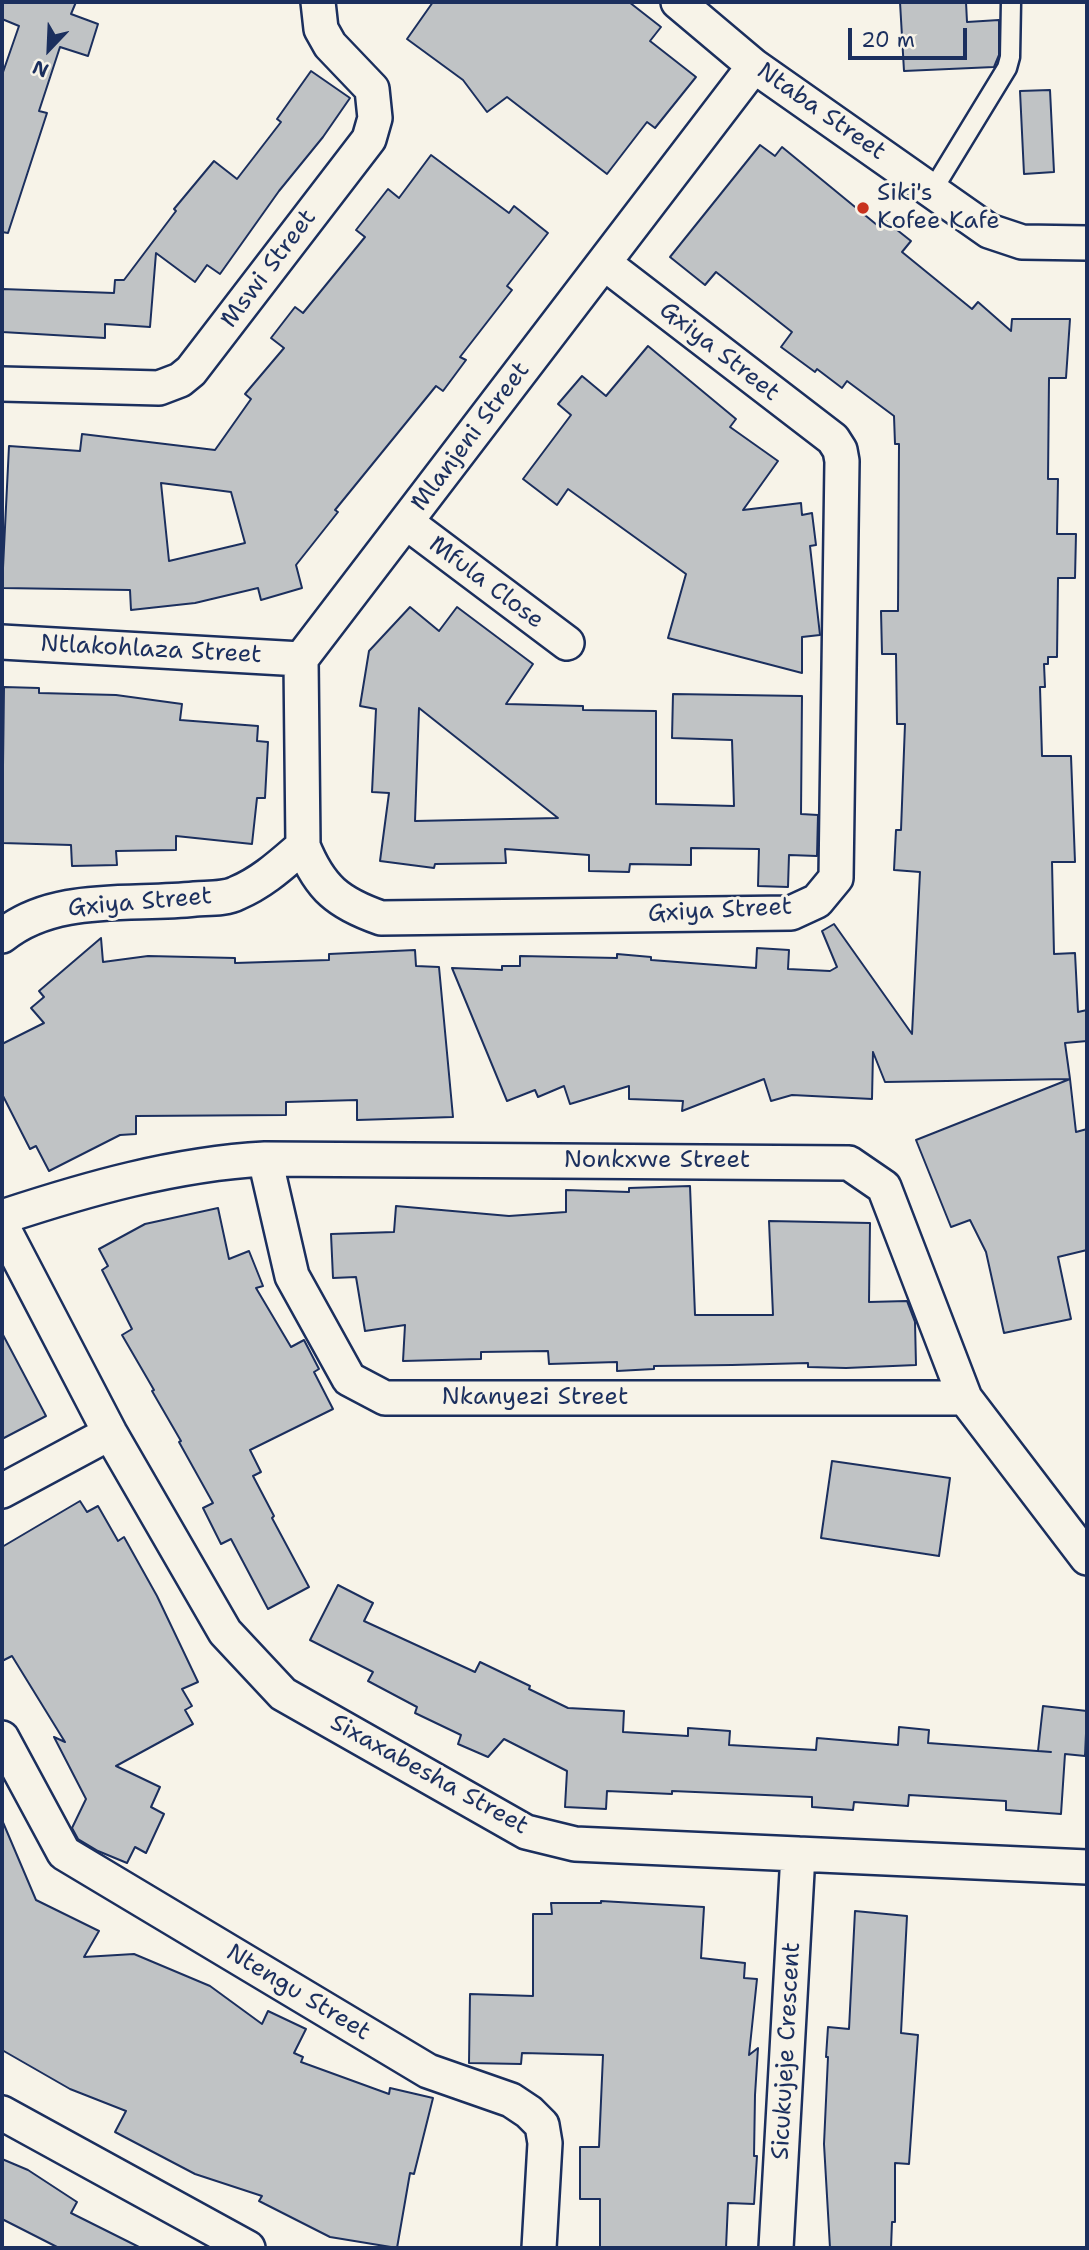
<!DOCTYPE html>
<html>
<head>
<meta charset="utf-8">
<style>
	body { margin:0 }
	#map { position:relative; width:1089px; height:2250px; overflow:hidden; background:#f7f3e8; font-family:"Shantell Sans",sans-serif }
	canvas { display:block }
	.frame { position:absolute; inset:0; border:4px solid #1b2f5e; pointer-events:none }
	.north { position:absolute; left:14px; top:14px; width:70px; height:70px; -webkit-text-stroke:5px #f7f3e8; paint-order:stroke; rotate:203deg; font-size:19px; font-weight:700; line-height:28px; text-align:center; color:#1b2f5e }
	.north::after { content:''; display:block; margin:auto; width:24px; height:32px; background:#1b2f5e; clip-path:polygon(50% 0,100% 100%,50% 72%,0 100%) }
	.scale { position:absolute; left:848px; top:28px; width:119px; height:32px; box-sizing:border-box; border:4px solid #1b2f5e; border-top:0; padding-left:9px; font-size:21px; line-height:24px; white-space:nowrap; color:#1b2f5e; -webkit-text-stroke:5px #f7f3e8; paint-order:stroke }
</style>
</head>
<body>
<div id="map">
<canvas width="1089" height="2250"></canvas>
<div class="frame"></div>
<div class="north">N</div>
<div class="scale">20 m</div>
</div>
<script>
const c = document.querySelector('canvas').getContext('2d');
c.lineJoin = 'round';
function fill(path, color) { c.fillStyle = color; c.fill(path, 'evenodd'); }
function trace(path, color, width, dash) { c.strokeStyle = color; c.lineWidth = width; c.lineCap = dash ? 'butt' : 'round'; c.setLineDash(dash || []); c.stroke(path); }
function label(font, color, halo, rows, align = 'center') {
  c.font = font + ' "Shantell Sans",sans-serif'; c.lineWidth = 6; c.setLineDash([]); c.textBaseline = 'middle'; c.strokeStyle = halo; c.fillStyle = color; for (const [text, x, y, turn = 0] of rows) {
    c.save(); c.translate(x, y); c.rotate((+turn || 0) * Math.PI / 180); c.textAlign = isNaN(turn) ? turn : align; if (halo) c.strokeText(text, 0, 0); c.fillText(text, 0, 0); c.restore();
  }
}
const building = new Path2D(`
	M2,2H76L71,14L98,24L88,56L60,47L39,111L47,113L8,233L2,232V75L19,26L2,19Z
	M433,2H629L661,27L650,41L696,77L655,128L647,122L607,174L507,97L487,112L463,80L407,39Z
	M900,2H966L967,22L999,20V55L994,67L904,71Z
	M311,71L350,98L323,137L279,191L220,274L207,265L195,282L156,253L150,327L105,324V338L2,332V289L114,293L115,280H124L176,211L174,209L214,161L237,179L281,122L277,119Z
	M1050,90L1054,172L1024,174L1020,91Z
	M760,145L775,156L782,147L877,225L882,218L911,241L902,252L972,309L978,302L1011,331L1012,319H1070L1066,378H1049L1048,479H1058L1057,534H1076L1075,578H1058L1057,657H1048V664H1044L1045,687H1040L1042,756H1071L1075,862H1052L1054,954L1075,953L1078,1012L1087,1010V1041L1065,1043L1070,1079L885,1082L873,1052L872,1099L792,1095L771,1101L764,1079L682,1111L683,1101L629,1099V1086L570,1104L564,1086L538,1097L535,1090L507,1101L452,968L502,970V966H520V956L617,958V954L651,957V960L756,968L757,948L789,950L788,969L830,971L837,967L822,931L834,924L912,1034L920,872L894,870L896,830H901L905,724H897L896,654H882L881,611H898L899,444H895L894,416L847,381L842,388L817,369L815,372L781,347L792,332L716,272L705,285L670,257Z
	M431,155L509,213L514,206L548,233L507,286L512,290L460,357L466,360L443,391L436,386L335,510L338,512L296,565L302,588L261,600L258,588L195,603L131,610L130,590L2,588L9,446L80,451L82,434L215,450L251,399L245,394L284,348L271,338L295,307L303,313L365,237L356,230L388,189L399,198ZM161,483L231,492L245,543L169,561Z
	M648,346L736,419L730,427L778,461L743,510L801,503L802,515L812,513L816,545L810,546L820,635L802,637V673L668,638L686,574L568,489L557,505L523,479L571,415L558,404L582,376L606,396Z
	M410,607L439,631L457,607L533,664L506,704L583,706V710L656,711V804L734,806L732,740L672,738L673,694L802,696L801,814L818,815L817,856L789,855L788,887L758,886L759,849L691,848V865L630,864L629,872L589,871V855L505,849L506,863L435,864L434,868L380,861L389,793L372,792L376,709L360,706L369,651ZM419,708L558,818L415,821Z
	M4,687L39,688V693L116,695L182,704L180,720L258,726L257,741L268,742L265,798H257L252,844L176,836V850L116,851L117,865L72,866L71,845L2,843Z
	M101,938L103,962L148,956L235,958V963L329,960V954L415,950L416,966L439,967L453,1117L357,1120V1100L286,1102V1115L136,1116V1134L120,1135L49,1171L36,1146L30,1149L2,1094V1044L44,1023L31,1008L44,997L39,991Z
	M1070,1079L1076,1132L1087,1129V1250L1058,1257L1071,1319L1004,1333L986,1252L970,1220L951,1227L916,1140Z
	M690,1186L695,1315H773L769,1221L870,1223L869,1302L907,1301L915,1322L916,1365L846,1368L808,1367V1363L732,1365L654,1366V1369L617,1371V1362L549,1364L548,1351L481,1352V1359L403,1361L405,1325L365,1331L356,1277L333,1278L331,1234L394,1232L396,1206L509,1216L566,1212V1190L629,1192V1188Z
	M218,1208L229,1259L249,1251L263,1286L256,1288L291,1347L304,1340L319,1369L314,1372L333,1409L250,1450L261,1472L253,1476L274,1516L272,1518L309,1587L268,1609L231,1539L221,1544L203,1508L213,1503L179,1442L181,1441L152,1391L154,1390L122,1335L132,1329L102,1270L108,1266L99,1249L145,1224Z
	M2,1333L46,1416L2,1439Z
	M832,1461L950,1478L939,1556L821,1538Z
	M80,1501L87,1512L98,1506L118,1541L124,1537L157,1596L198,1682L182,1689L192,1706L185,1710L193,1724L116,1766L160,1787L151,1807L164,1814L146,1853L135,1847L127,1863L98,1851L78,1839L72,1828L86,1799L54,1737L65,1742L12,1656L2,1661V1547Z
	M338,1585L373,1603L364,1621L475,1672L480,1662L530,1686L529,1689L568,1708L624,1711L623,1732L688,1736V1728L730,1731L729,1745L816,1750L817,1738L898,1745L899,1727L929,1730L928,1743L1051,1752L1038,1751L1043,1706L1087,1711L1085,1756L1065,1754L1061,1814L1006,1810V1801L909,1795L908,1806L854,1802L853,1810L812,1807V1797L672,1791V1794L607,1791L606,1809L565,1807L567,1771L504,1739L488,1757L458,1744L461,1735L415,1713L417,1707L368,1681L373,1672L310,1640Z
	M2,1820L36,1900L99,1931L84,1957L134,1954L210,1986L262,2024L268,2011L306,2029L294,2053L303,2057L301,2062L389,2094L390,2088L433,2098L414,2174L410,2173L397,2248L330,2237L259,2201L262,2196L195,2174L115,2132L126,2111L70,2089L2,2050Z
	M601,1901L704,1907L701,1958L745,1963L744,1978L757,1979L749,2055L758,2048L755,2095L754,2156H757L754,2204L728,2203L726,2248H600V2199H580V2147H599L603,2055L522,2053L521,2064L469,2063L470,1994L533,1996V1914H552L551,1903H601Z
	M855,1911L907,1916L901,2033L918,2035L909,2164L895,2163V2222H892L891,2248H830L824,2144L828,2057H826L828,2027L849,2029Z
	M2,2159L28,2170L77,2202L71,2213L141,2248H59L2,2219Z`);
const lane = new Path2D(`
	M932,191L1007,68L1010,57L1011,2`);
const street = new Path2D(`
	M678,2L754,66L989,231L1022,242L1087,243
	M604,263L833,439L840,450L842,461L836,878L817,901L791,913L381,918C338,903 320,888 303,846L301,659L754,66
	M2,384L159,388L180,380L191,371L369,139L375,118L372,89L330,45L321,29L318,2
	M406,522L567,643
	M2,642L301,659
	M2,936C55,893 131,906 195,899C208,898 226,899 237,893C263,882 282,864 303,846
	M265,1159L292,1276L349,1379L385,1398H965
	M2,1217C87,1189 174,1164 265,1159L849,1163L884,1187L965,1398L1087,1558
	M2,1226L110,1433L225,1632L283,1694L526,1832L575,1844L1087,1867
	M2,1491L110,1433
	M2,1738L64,1853L428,2071L511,2100L529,2112L542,2125L545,2143L539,2248
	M2,2113L248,2248
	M776,2248L798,1854`);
const markers = [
	[863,208,7,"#c8321e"]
];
const streetNames = [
	["Ntaba Street",821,112,35],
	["Mswi Street",269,269,-53],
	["Gxiya Street",719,352,38],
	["Mlanjeni Street",471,437,-53],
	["Mfula Close",486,583,37],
	["Ntlakohlaza Street",151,650,3],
	["Gxiya Street",140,903,-5],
	["Gxiya Street",720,911,-3],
	["Nonkxwe Street",657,1161],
	["Nkanyezi Street",535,1398],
	["Sixaxabesha Street",429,1775,29],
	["Ntengu Street",298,1993,31],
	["Sicukujeje Crescent",787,2051,-87]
];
const poiNames = [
	["Siki's",877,194],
	["Kofee Kafe",877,222]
];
fill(building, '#c0c3c5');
trace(building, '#1b2f5e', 2);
trace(lane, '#1b2f5e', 23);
trace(street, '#1b2f5e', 38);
trace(lane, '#f7f3e8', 18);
trace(street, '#f7f3e8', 33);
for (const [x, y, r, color] of markers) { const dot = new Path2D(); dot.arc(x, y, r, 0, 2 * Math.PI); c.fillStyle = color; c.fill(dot); trace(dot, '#f7f3e8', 2.5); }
label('24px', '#1b2f5e', '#f7f3e8', streetNames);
label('24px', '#1b2f5e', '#f7f3e8', poiNames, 'left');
</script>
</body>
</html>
